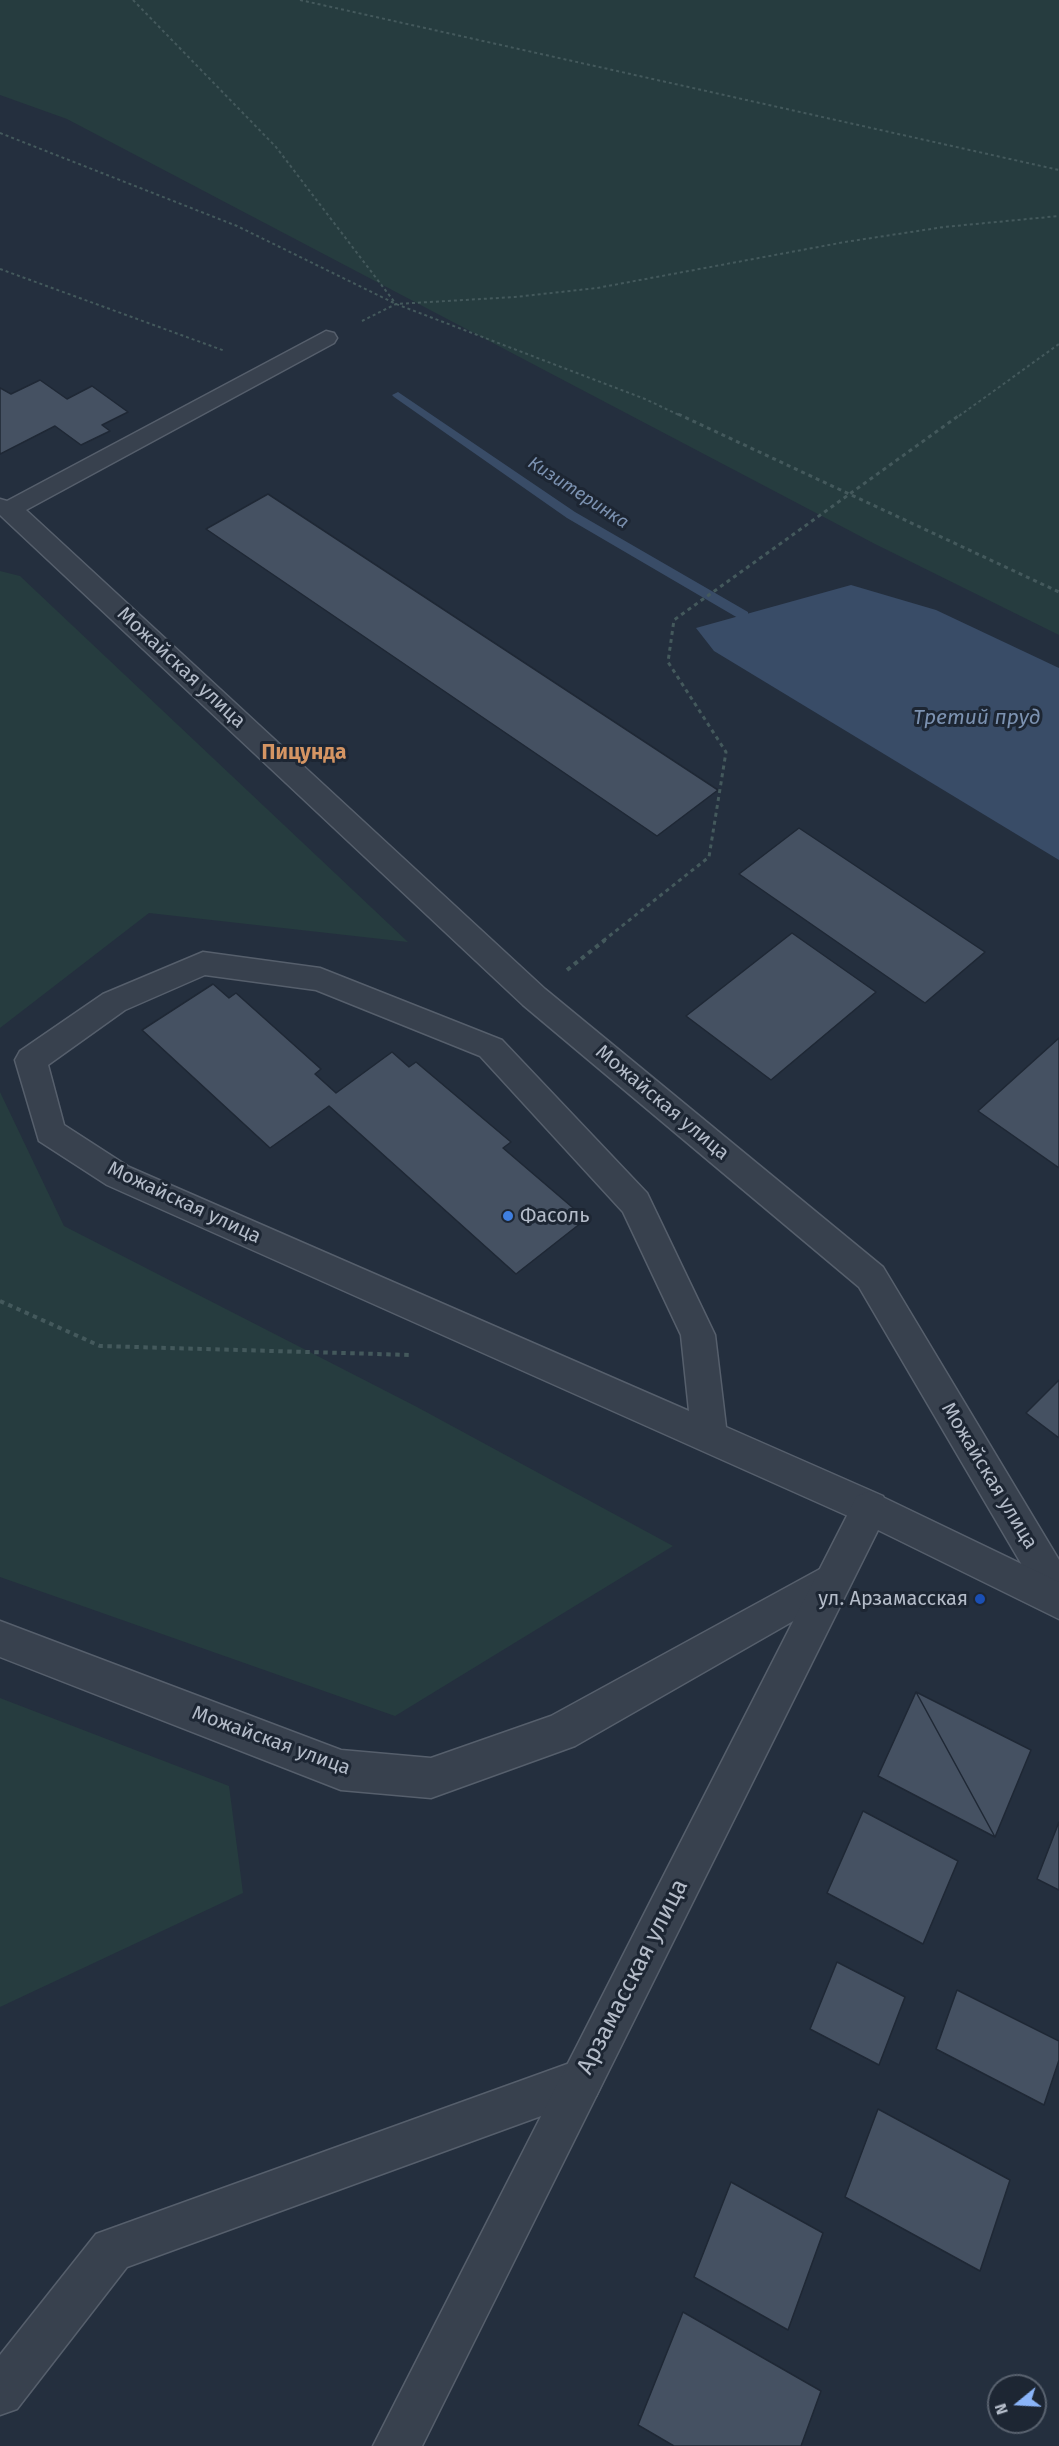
<!DOCTYPE html>
<html>
<head>
<meta charset="utf-8">
<style>
	body { margin:0 }
	#map { position:relative; width:1059px; height:2446px; overflow:hidden; background:#242f3e; font-family:"Fira Sans",sans-serif }
	canvas { display:block }
	.north { position:absolute; left:987px; top:2374px; width:60px; height:60px; box-sizing:border-box; background:#1d2633; border:2px solid #59626f; border-radius:50%; rotate:252deg; font-size:16px; font-weight:700; line-height:24px; text-align:center; color:#b4bcc9 }
	.north::after { content:''; display:block; margin:auto; width:21px; height:27px; background:#8ab4f8; clip-path:polygon(50% 0,100% 100%,50% 72%,0 100%) }
</style>
</head>
<body>
<div id="map">
<canvas width="1059" height="2446"></canvas>
<div class="north">N</div>
</div>
<script>
const c = document.querySelector('canvas').getContext('2d');
c.lineJoin = 'round';
function fill(path, color) { c.fillStyle = color; c.fill(path, 'evenodd'); }
function trace(path, color, width, dash) { c.strokeStyle = color; c.lineWidth = width; c.lineCap = dash ? 'butt' : 'round'; c.setLineDash(dash || []); c.stroke(path); }
function label(font, color, halo, rows, align = 'center') {
  c.font = font + ' "Fira Sans",sans-serif'; c.lineWidth = 6; c.setLineDash([]); c.textBaseline = 'middle'; c.strokeStyle = halo; c.fillStyle = color; for (const [text, x, y, turn = 0] of rows) {
    c.save(); c.translate(x, y); c.rotate((+turn || 0) * Math.PI / 180); c.textAlign = isNaN(turn) ? turn : align; if (halo) c.strokeText(text, 0, 0); c.fillText(text, 0, 0); c.restore();
  }
}
const green = new Path2D(`
	M0,0H1059V635L875,544L67,119L0,95Z
	M0,571L20,576L408,942L149,913L0,1028Z
	M0,1092L64,1226L417,1407L673,1546L395,1716L0,1577Z
	M0,1698L229,1786L243,1893L0,2007Z`);
const water = new Path2D(`
	M851,585L936,610L1059,668V860L714,651L696,628Z`);
const stream = new Path2D(`
	M398,392L575,512L748,612V618H738L567,518L394,397L392,395Z`);
const building = new Path2D(`
	M40,380L67,399L92,386L128,412L102,425L110,431L81,445L55,426L0,454V388L11,394Z
	M268,494L718,790L657,836L206,529Z
	M799,828L985,952L925,1003L739,874Z
	M792,933L876,992L771,1080L686,1016Z
	M213,984L229,998L236,993L321,1069L315,1074L336,1093L392,1052L409,1067L416,1062L511,1142L503,1148L586,1219L516,1274L329,1106L270,1148L142,1030Z
	M1059,1038V1168L978,1111Z
	M1059,1380V1438L1026,1413Z
	M916,1692L1031,1750L995,1837Z
	M916,1692L995,1837L878,1776Z
	M863,1811L958,1861L923,1944L827,1893Z
	M1059,1822V1890L1037,1879Z
	M837,1962L905,1997L879,2065L810,2029Z
	M957,1990L1059,2041V2060L1044,2105L936,2049Z
	M878,2109L1010,2180L980,2271L845,2197Z
	M731,2182L823,2233L788,2330L694,2277Z
	M683,2312L821,2391L801,2446H674L638,2425Z`);
const pathFar2 = new Path2D(`
	M133,0L276,147L396,304
	M300,0L1059,170
	M0,133L237,226L396,304L645,399L681,416
	M0,269L225,351
	M362,321L396,304L515,297L597,288L845,242L944,227L1059,216
	M959,416L1059,344`);
const pathFar1 = new Path2D(`
	M678,414L1059,592
	M603,941L709,857L726,752L668,662L674,620L961,414`);
const path = new Path2D(`
	M567,970L605,940
	M0,1301L100,1346L412,1355`);
const lane = new Path2D(`
	M326,331L334,333L337,338L334,343L26,510L545,989L883,1267L1059,1560V1612L1046,1606L859,1287L523,1005L0,515V499L7,501Z
	M203,952L320,968L502,1040L647,1193L715,1335L726,1427L883,1496L888,1508L883,1520L870,1525L857,1520L107,1185L39,1141L15,1060L20,1051L103,994ZM205,975L316,990L480,1056L623,1212L681,1335L689,1411L129,1167L64,1125L48,1065L125,1010Z
	M831,1563L844,1568L850,1580L844,1592L575,1746L431,1798L341,1790L0,1657V1621L341,1750L431,1758L551,1716Z
	M581,2059L596,2066L603,2081L596,2096L127,2267L17,2409L0,2415V2355L96,2234Z`);
const street = new Path2D(`
	M870,1491L1059,1582V1619L878,1530L422,2446H373L857,1496Z`);
const markers = [
	[508,1216,6,"#3f7fe0"],
	[980,1599,6,"#1a4fb4"]
];
const farWaternames = [
	["Кизитеринка",578,493,33]
];
const streetNames = [
	["Можайская улица",181,668,43],
	["Можайская улица",662,1103,40],
	["Можайская улица",184,1203,25],
	["Можайская улица",989,1476,59],
	["Можайская улица",271,1741,20]
];
const poiNames = [
	["Фасоль",520,1216],
	["ул. Арзамасская",968,1599,"right"]
];
const waterNames = [
	["Третий пруд",977,718]
];
const neighbourhoodNames = [
	["Пицунда",304,753]
];
const nearStreetnames = [
	["Арзамасская улица",633,1977,-63]
];
fill(green, '#263c3f');
fill(water, '#394c67');
fill(stream, '#394c67');
fill(building, '#455162');
trace(building, '#1f2835', 1.5);
trace(lane, '#565f6c', 3);
trace(street, '#565f6c', 3);
trace(pathFar2, '#44595c', 2, [3, 3]);
trace(pathFar1, '#44595c', 3, [4, 4]);
trace(path, '#44595c', 4, [4.5, 4.5]);
fill(lane, '#38414e');
fill(street, '#38414e');
for (const [x, y, r, color] of markers) { const dot = new Path2D(); dot.arc(x, y, r, 0, 2 * Math.PI); c.fillStyle = color; c.fill(dot); trace(dot, '#1d2633', 2); }
label('italic 18px', '#7c92b1', '#1d2633', farWaternames);
label('20px', '#b4bcc9', '#1d2633', streetNames);
label('20px', '#b4bcc9', '#1d2633', poiNames, 'left');
label('italic 21px', '#7c92b1', '#1d2633', waterNames);
label('bold 21px', '#d59563', '#1d2633', neighbourhoodNames);
label('24px', '#b4bcc9', '#1d2633', nearStreetnames);
</script>
</body>
</html>
